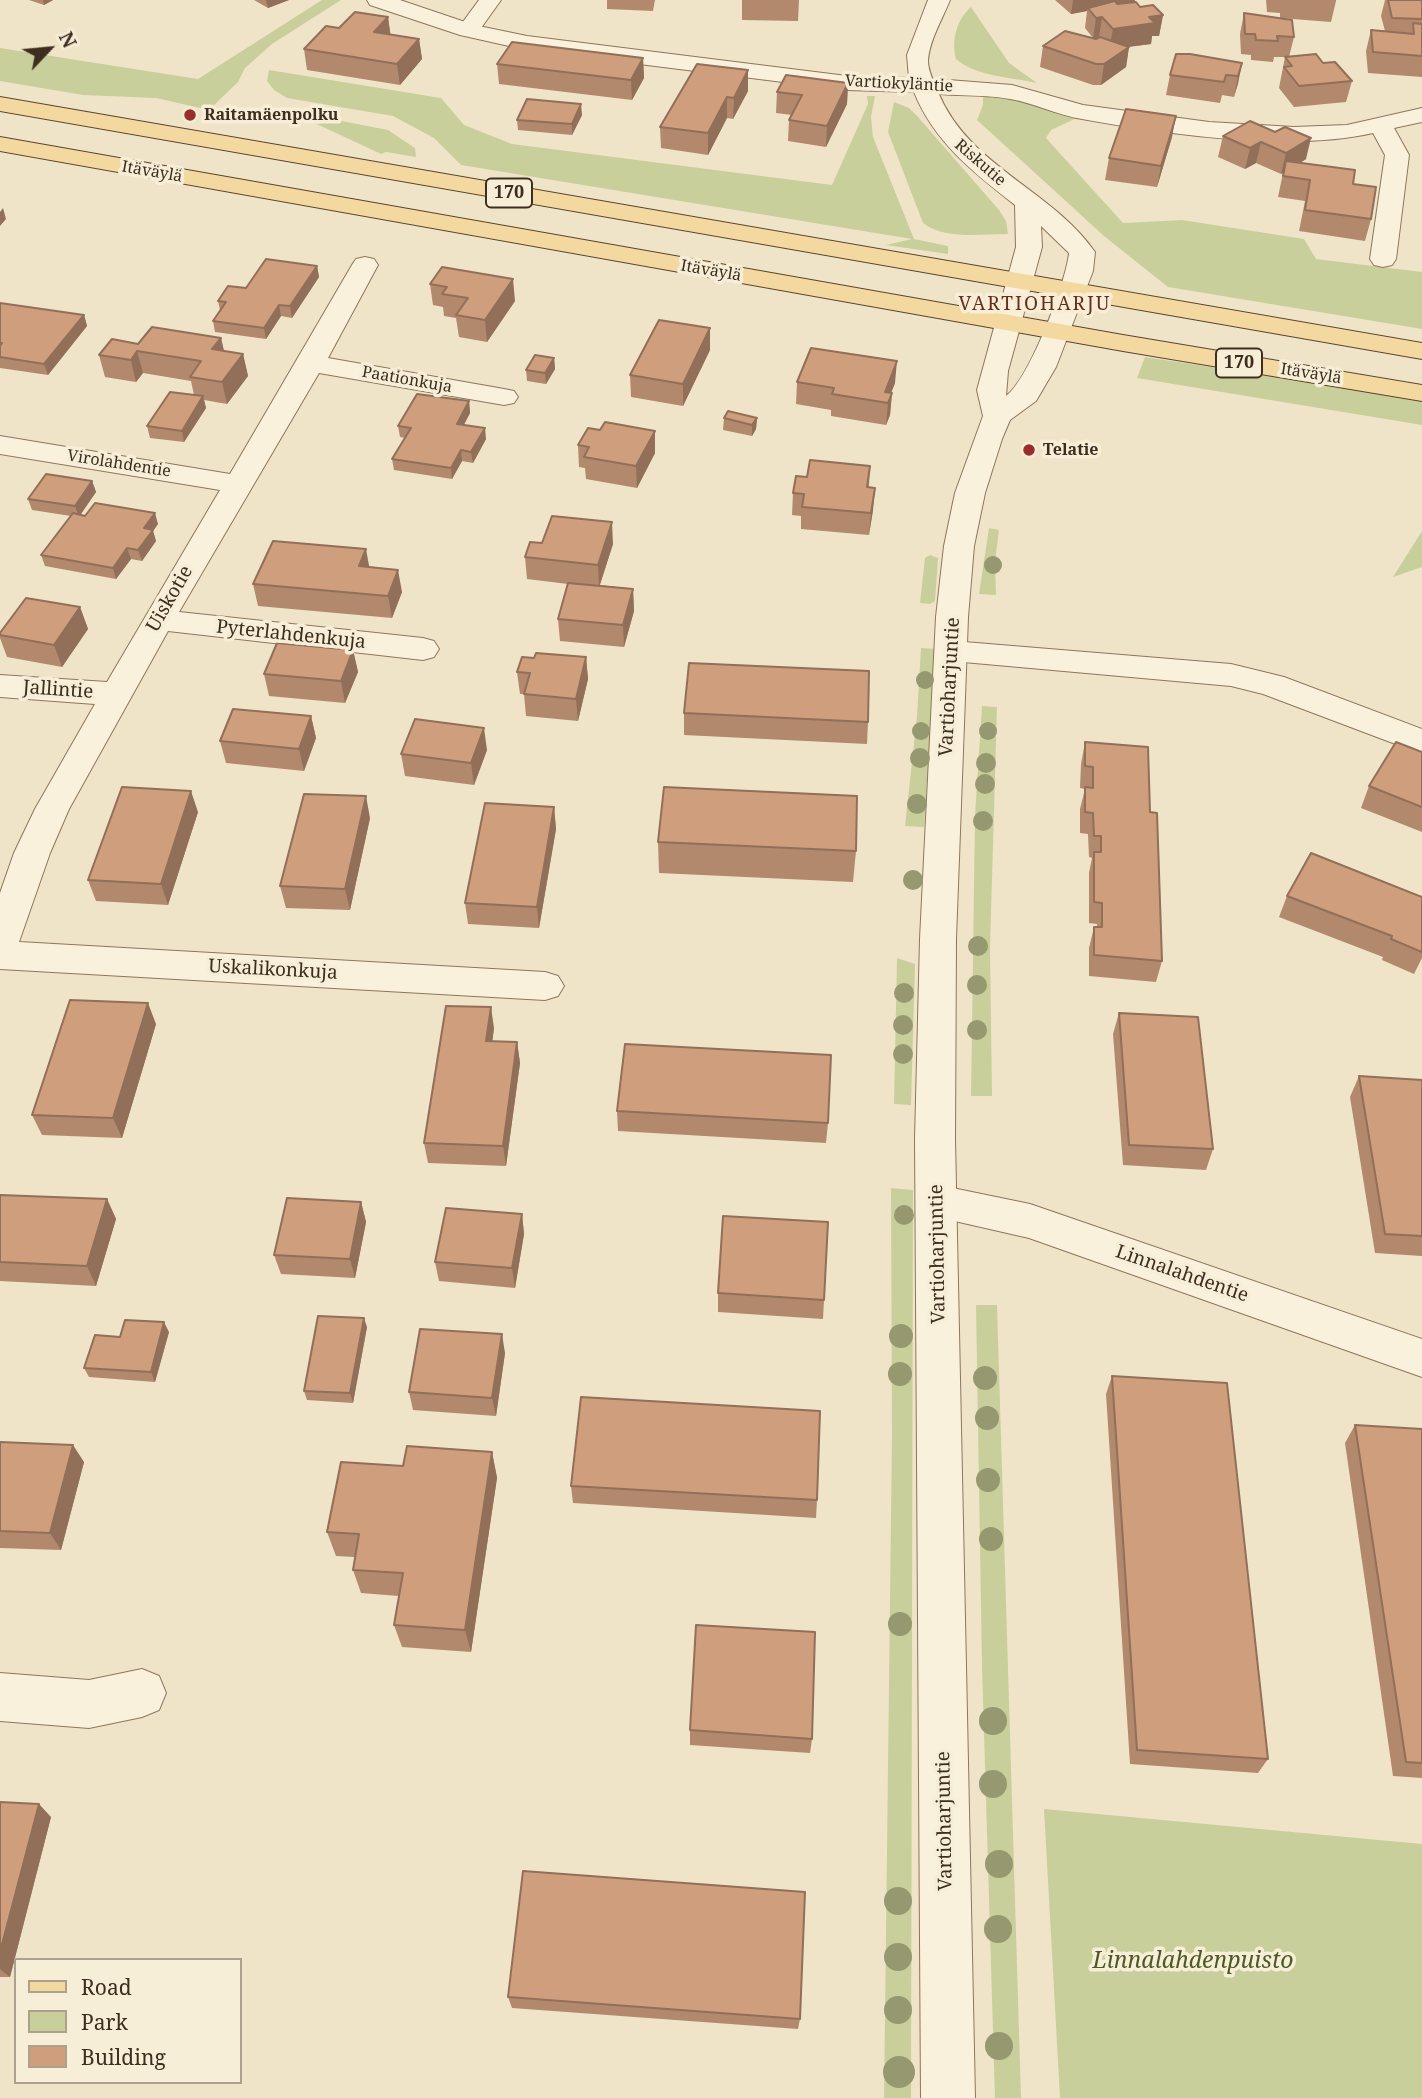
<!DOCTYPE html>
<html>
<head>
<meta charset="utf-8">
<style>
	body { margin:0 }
	#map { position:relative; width:1422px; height:2098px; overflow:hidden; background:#f0e4c8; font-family:"Noto Serif",serif }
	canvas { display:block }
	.legend { position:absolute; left:14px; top:1958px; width:228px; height:126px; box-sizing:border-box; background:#f7eed8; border:2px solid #ada18e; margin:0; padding:9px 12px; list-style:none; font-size:21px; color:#3d2e20 }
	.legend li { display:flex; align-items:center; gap:14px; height:35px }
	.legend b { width:35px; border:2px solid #ada18e }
	.north { position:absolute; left:14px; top:14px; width:70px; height:70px; -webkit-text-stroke:5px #f7eed8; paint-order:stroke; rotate:64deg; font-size:19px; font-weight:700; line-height:28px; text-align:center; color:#3d2e20 }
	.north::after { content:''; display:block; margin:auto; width:24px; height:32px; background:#3d2e20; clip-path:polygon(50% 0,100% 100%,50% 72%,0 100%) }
</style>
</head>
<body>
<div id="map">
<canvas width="1422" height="2098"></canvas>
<ul class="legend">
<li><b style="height:9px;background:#f3d9a0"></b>Road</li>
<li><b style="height:19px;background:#c9cf9b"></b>Park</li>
<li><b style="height:19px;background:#cf9f7d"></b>Building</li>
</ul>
<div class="north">N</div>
</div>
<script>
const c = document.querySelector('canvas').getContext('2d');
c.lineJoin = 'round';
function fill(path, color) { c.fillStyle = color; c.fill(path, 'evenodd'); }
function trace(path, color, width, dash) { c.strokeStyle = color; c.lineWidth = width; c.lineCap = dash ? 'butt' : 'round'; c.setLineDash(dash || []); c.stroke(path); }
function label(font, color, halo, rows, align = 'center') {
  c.font = font + ' "Noto Serif",serif'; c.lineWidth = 7; c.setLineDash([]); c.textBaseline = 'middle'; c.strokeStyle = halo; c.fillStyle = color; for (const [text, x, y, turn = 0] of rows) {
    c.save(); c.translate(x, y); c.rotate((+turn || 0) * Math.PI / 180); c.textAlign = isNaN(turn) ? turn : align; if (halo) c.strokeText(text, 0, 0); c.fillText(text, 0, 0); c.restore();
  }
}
const green = new Path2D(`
	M322,0H341L272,44L245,68L238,82L209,110L156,98L83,95L0,81V48L198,79Z
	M971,7L1009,63L1037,83C1011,77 977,77 956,59C951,40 957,19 971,7Z
	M269,70L441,98L464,125L512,144L832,185L868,104L867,96H875L871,117L873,137L914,239L948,246V254L886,245L912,239L461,165L434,138L393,116L287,98L274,90L267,81Z
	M983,95L1009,98L1079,117L1051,130L1046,138L1123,223L1182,220L1304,239L1316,259L1422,272V329L1168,287L1104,236L977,120L983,105Z
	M894,102L909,108L918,117L999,210L1006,221L1008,234C981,234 945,240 923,223L888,132Z
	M316,116L388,130L415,148L416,157L386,152L381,154L306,119Z
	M1145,357L1422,399V425L1137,378Z
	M989,528L999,530L995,562L996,595L979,594Z
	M1422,531V567L1393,577Z
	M930,555L938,558L935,601L930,604L920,603L925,558Z
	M921,648L936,649L924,827L905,826L917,716Z
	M982,706L997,707L990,948L992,1096H971L975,815Z
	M897,958L915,964L911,1105L894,1104Z
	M891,1188L913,1190L911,2098H884L892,1434Z
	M976,1305H997L1021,2098H995L982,1667Z
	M1044,1809L1422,1844V2098H1060Z`);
const minor = new Path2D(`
	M479,0H501L476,35H460L457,30Z
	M923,78L1012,85L1083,105L1209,122L1294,127L1347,125L1422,108V122L1394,128L1409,155L1396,259L1392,265L1383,267L1374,265L1370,259L1385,155L1373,133C1291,152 1165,134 1082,119C1057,115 1034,103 1010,99C979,93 946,98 915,90L911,85L915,80Z
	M365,257L374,259L378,265L328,358L504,389L514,391L518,397L514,403L504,405L319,373L179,612L423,638L434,641L439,649L434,657L423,660L168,631L69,809L50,853L19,942L545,972L558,976L564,986L558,996L545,1000L0,969V893L14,853L35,809L95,704L0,697V675L107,682L220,490L0,454V436L230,474L352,265L356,259Z
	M952,641L1231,664L1284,677L1422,729V754L1263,694L1231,686L941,660L936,652L941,644Z
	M938,1185L1030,1204L1422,1339V1377L1029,1238L924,1214L918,1202L924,1190Z
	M142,1669L159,1676L166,1693L159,1710L142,1717L89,1728L0,1721V1673L89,1680Z`);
const tertiary = new Path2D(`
	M367,0H400L474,25L527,36L847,76L909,78L907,55L928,0H950C943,18 929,41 928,61C928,71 934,83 938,92C968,166 1051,189 1095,252L1093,271L1056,367L1036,401L1010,420L1002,439L985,493L974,546L968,617L956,939L955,1139L975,2098H921L915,1139L920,939L936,617L944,546L955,493L983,416L977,390L1016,247L1015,205C974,173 934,142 914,92L847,90L527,50L460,35L370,5ZM1041,226L1069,253C1066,283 1029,379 1006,396L1008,371L1042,247Z`);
const primary = new Path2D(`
	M0,97L1422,343V359L0,111Z
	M0,137L1123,335L1422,385V401L1123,351L0,151Z`);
const trees = [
	[993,565,9],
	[925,680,9],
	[921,731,9],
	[988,731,9],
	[920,758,10],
	[986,763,10],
	[985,784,10],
	[917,804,10],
	[983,821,10],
	[913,880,10],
	[978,946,10],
	[977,985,10],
	[904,993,10],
	[903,1025,10],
	[977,1030,10],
	[903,1054,10],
	[904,1215,10],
	[901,1336,12],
	[900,1374,12],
	[985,1378,12],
	[987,1418,12],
	[988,1480,12],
	[991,1539,12],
	[900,1624,12],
	[993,1721,14],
	[993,1784,14],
	[999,1864,14],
	[898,1901,14],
	[998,1929,14],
	[898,1957,14],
	[898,2010,14],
	[999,2046,14],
	[899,2072,16]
];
const wall = new Path2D(`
	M29,0H53L44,5Z
	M254,0H289L268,8Z
	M607,0H655L653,11L607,9Z
	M742,0H799L798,21L742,20Z
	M1055,0H1135L1134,2L1140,7L1163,15L1159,36H1152L1151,44L1129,47L1126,67L1101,85H1093L1040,67L1043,46L1093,38L1085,28L1087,11L1071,14Z
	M1266,0H1336V1L1331,22L1280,18V13L1267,12Z
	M1385,0H1422V77L1368,73L1366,51L1371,30L1385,31L1381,16Z
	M1244,13L1294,37L1289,57L1323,63L1352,81L1346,102L1294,107L1279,88L1285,57H1274L1273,62L1251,60V55L1241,54L1240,34Z
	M388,17L390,34L419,39L422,59L400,85L307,70L304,49L339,28Z
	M643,58L644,78L632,100L499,84L497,64Z
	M1242,63L1234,97L1222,95L1220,103L1166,95L1170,75Z
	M697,64L748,91L733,119L727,118L708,155L661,148L660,127Z
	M848,83L847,104L826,147L788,141L789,120L792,115L776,113L777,92Z
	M582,115L572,135L518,130L517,120Z
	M1250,121L1306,159L1300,163L1353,184L1371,219L1365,241L1299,231L1305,201L1278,197L1283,173L1281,174L1256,163L1245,169L1218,157L1223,136Z
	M1172,137L1157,187L1105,180L1109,158Z
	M317,266L319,277L292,318L281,316L266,339L215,332L213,321L220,310L218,301L246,288Z
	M430,284L515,301L487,342L459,337L456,318L444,316L443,307L433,305Z
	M0,303L84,315L87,326L48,375L0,368Z
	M221,338L224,351L243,354L248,376L227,404L204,400L206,408L184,442L150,438L147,426L194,395L191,381L143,373L136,382L105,377L99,355L138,344Z
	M710,350L683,406L631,397L630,375Z
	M554,358L555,369L546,384L527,381L526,370Z
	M797,382L895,383L891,393H892L890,415L886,425L831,416V410L796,404Z
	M469,401L470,413L464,425L486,439L473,463L462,461L452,479L394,470L392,459L405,438L400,437L398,426Z
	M724,418H757L756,429L752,436L723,430Z
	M600,430L655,431V453L637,488L586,479L585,468L579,467L578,445Z
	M870,466L869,487L873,510L869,535L801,529V516L792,515L793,493L807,477Z
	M92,481L96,492L80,515L158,524L153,531L156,541L142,561L131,559L116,579L45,566L41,555L71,516L32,510L28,499Z
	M542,543L613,544L600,585L633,589L634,611L624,647L560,641L558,619L568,584L527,579L525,557Z
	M370,567L402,592L392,618L258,606L253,584Z
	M80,607L88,629L62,667L7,657L0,638V633Z
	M353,650L358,672L345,703L269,696L264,674Z
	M586,657L588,679L578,721L526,716L524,694H520L517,672L534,658Z
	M684,713L868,722L867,744L684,735Z
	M311,716L316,738L304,771L226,763L220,741Z
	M1085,742L1150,812L1162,961L1156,982L1089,976V948L1094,927H1097V924L1089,923V873L1092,858L1089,857L1088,834L1080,833V809L1085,789L1080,788L1081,764Z
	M487,750L474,785L405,776L401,754Z
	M1422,752V832L1361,808L1369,786Z
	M554,807L556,829L539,928L468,924L465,903Z
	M198,812L168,905L96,901L88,880Z
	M370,818L350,910L286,908L280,886Z
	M658,842L856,851L853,882L659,873Z
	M1287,896L1422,897V958L1414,974L1382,960L1383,957L1279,917Z
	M1119,1013L1213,1149L1206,1170L1123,1165L1113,1034Z
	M156,1024L122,1138L42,1135L32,1115Z
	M494,1028L492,1041L517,1042L520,1063L506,1166L428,1163L424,1143Z
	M1359,1076L1422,1080V1256L1375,1253L1350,1097Z
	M617,1111L828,1123L826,1143L618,1131Z
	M0,1195L107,1199L116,1219L96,1286L0,1281Z
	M361,1202L366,1222L355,1278L281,1274L274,1255Z
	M522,1214L524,1234L515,1288L439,1281L435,1262Z
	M718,1293L824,1300L823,1319L718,1312Z
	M367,1327L353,1403L307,1400L304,1391Z
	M169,1332L155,1382L89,1377L84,1368L120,1337Z
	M505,1353L496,1416L413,1410L409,1392Z
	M1112,1376L1268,1759L1258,1773L1130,1764L1106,1394Z
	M1355,1425L1422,1429V1778L1393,1776L1345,1443Z
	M0,1442L84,1462L61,1550L0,1548Z
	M492,1452L497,1478L471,1652L402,1647L394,1625L399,1596L361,1593L353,1570L355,1557L336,1556L327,1532L403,1466Z
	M571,1486L817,1500L816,1518L573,1503Z
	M690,1730L812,1739L810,1753L690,1745Z
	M0,1802L51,1817L10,1977H0Z
	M508,1997L800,2019L798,2029L512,2008Z`);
const shadedWall = new Path2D(`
	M43,0H53L44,5Z
	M266,0H289L268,8Z
	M1073,0H1135L1134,3L1088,8L1087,11L1071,14Z
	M1163,15L1159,36H1152L1151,44L1109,49L1113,29L1149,17Z
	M388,17L391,38L374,32Z
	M1102,17L1099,38H1093L1096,18Z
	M419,39L422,59L400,85L397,64Z
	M1129,47L1126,67L1101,85L1104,64Z
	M643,58L644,78L632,100L631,80Z
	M1242,63L1238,84L1234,97L1238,76Z
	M748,70V91L733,119L734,98Z
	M848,83L847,104L826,147L827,126Z
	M727,97V118L708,155V133Z
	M581,104L582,115L572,135V124Z
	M1176,116L1172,137L1157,187L1161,166Z
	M1311,138L1306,159L1284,173L1286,161L1283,173L1281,174L1286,153Z
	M1261,142L1256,163L1245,169L1250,148Z
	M3,208L6,219L0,226V212Z
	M317,266L319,277L292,318L290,306Z
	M513,279L515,301L487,342L485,320Z
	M279,305L281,316L266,339L264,328Z
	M84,315L87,326L48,375L44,364Z
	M710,328V350L683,406V384Z
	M221,338L226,360L212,349Z
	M137,351L143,373L136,382L131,360Z
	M243,354L248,376L227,404L222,382Z
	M554,358L555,369L546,384L545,373Z
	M897,361L895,383L887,403L885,392Z
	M892,393L890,415L886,425L888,403Z
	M203,396L206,408L184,442L182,431Z
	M469,401L470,413L458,435L457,424Z
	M757,418L756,429L752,436V425Z
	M485,428L486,439L473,463L471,452Z
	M655,431V453L637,488L636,466Z
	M461,450L462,461L452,479L451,468Z
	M92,481L96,492L79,517L75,506Z
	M875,488L873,510L869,535L871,513Z
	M155,513L158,524L153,531L156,541L142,561L138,550L144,528Z
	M612,522L613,544L599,587L598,565Z
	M127,548L131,559L116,579L113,568Z
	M366,549L370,571L359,566Z
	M398,570L402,592L392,618L388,596Z
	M633,589L634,611L624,647L623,625Z
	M80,607L88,629L62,667L54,645Z
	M353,650L358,672L345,703L341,681Z
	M586,657L588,679L578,721L576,699Z
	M311,716L316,738L304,771L299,749Z
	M484,728L487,750L474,785L471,763Z
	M191,791L198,812L168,905L161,884Z
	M366,796L370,818L350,910L345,889Z
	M554,807L556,829L539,928L537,907Z
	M148,1003L156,1024L122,1138L113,1118Z
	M491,1007L494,1028L490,1061L486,1041Z
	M517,1042L520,1063L506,1166L503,1146Z
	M107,1199L116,1219L96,1286L87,1266Z
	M361,1202L366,1222L355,1278L350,1259Z
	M522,1214L524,1234L515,1288L512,1268Z
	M364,1318L367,1327L353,1403L350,1393Z
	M164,1322L169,1332L155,1382L151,1372Z
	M502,1334L505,1353L496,1416L492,1398Z
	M73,1445L84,1462L61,1550L50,1533Z
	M492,1452L497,1478L471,1652L465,1630Z
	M39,1804L51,1817L10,1977L0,1969V1952Z`);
const building = new Path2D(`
	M1388,0H1422V19L1392,18Z
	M1115,1L1117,4L1136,2L1140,7L1153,5L1163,15L1149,17L1155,23L1113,29L1102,17L1096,18L1088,8Z
	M355,12L388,17L374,32L419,39L397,64L304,49L326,26L339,28Z
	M1244,13L1292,20L1294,37L1277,36L1278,41L1256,40L1255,34H1245Z
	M1413,23L1422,24V56L1373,52L1371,30L1414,34Z
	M1065,31L1096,39L1100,37L1129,47L1104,64H1096L1043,46Z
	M512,42L643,58L631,80L497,64Z
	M1176,54H1190L1242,63L1238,76L1226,75L1224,82L1170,75Z
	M1316,54L1323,63L1335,62L1352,81L1299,86L1284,67L1292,66L1285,57Z
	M697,64L748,70L734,98L727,97L708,133L660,127Z
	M786,75L848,83L827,126L789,120L802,95L777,92Z
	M527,99L581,104L572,124L517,120Z
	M1126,109L1176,116L1161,166L1109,158Z
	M1250,121L1275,132L1285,127L1311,138L1286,153L1261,142L1250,148L1223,136Z
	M1286,161L1355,170L1353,184L1376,187L1371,219L1305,210L1310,180L1283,176Z
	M266,259L317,266L290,306L279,305L264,328L213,321L226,302L218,301L228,286L246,288Z
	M442,267L513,279L485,320L456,315L468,298L442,294L447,287L430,284Z
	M0,303L84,315L44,364L0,357V346L2,343H0Z
	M659,320L710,328L683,384L630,375Z
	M152,327L221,338L212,349L243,354L222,382L190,377L201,361L137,351L131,360L99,355L112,339L138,344Z
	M811,348L897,361L885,392L892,393L888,403L832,394L834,388L797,382Z
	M535,355L554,358L545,373L526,370Z
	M170,392L203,396L182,431L147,426Z
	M417,394L469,401L457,424L485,428L471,452L461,450L451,468L392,459L411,428L398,426Z
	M728,411L757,418L752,425L724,418Z
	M605,422L655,431L636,466L584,457L589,447L578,445L588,428L600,430Z
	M810,460L870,466L867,487L875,488L871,513L802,507L804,494L793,493L796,476L807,477Z
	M46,474L92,481L75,506L28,499Z
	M95,503L155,513L144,528L153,530L138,550L127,548L113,568L41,555L73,513L85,516Z
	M552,516L612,522L598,565L525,557L530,542L542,543Z
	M273,541L366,549L359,566L398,570L388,596L253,584Z
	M568,583L633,589L623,625L558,619Z
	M26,598L80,607L54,645L0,635V633Z
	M277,643L353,650L341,681L264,674Z
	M536,653L586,657L576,699L524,694L530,673L517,672L522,657L534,658Z
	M689,663L869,671L868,722L684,713Z
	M233,709L311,716L299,749L220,741Z
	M415,719L484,728L471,763L401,754Z
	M1085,742L1148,747L1150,812L1157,813L1162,961L1094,955V927H1102V903L1094,902V852H1101V836H1094L1093,813L1085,812V787L1093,788V767L1085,766Z
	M1396,742L1422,752V807L1369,786Z
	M122,787L191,791L161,884L88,880Z
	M664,787L857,796L856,851L658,842Z
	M304,794L366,796L345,889L280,886Z
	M485,803L554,807L537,907L465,903Z
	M1311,853L1422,897V952L1391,939L1392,936L1287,896Z
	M70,1000L148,1003L113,1118L32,1115Z
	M446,1006L491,1007L486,1041L517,1042L503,1146L424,1143Z
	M1119,1013L1198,1017L1213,1149L1129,1145Z
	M625,1044L831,1055L828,1123L617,1111Z
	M1359,1076L1422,1080V1236L1385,1234Z
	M0,1195L107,1199L87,1266L0,1262Z
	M287,1198L361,1202L350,1259L274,1255Z
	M446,1208L522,1214L512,1268L435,1262Z
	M723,1216L828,1222L824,1300L718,1293Z
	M318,1316L364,1318L350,1393L304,1391Z
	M125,1320L164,1322L151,1372L84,1368L95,1335L120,1337Z
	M420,1329L502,1334L492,1398L409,1392Z
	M1112,1376L1227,1383L1268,1759L1137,1750Z
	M581,1397L820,1411L817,1500L571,1486Z
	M1355,1425L1422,1429V1763L1406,1762Z
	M0,1442L73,1445L50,1533L0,1531Z
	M407,1446L492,1452L465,1630L394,1625L403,1573L353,1570L359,1534L327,1532L341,1462L403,1466Z
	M696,1625L815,1632L812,1739L690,1730Z
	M0,1802L39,1804L0,1952Z
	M523,1871L805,1892L800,2019L508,1997Z`);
const markers = [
	[190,115,7,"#9e2a2b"],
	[1029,450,7,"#9e2a2b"]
];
const farStreetnames = [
	["Vartiokyläntie",899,84,3],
	["Riskutie",980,163,41],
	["Itäväylä",152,172,10],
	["Itäväylä",711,271,10],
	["Itäväylä",1311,374,9],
	["Paationkuja",407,380,10],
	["Virolahdentie",119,464,9]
];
const farPoinames = [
	["Raitamäenpolku",204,115],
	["Telatie",1043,450]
];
const shields = [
	[509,193,46],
	[1239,363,46]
];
const shieldNames = [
	["170",509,193],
	["170",1239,363]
];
const farQuarternames = [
	["VARTIOHARJU",1035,305]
];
const streetNames = [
	["Uiskotie",170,599,-60],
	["Pyterlahdenkuja",291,635,6],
	["Vartioharjuntie",950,687,-87],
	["Jallintie",58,690,4],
	["Uskalikonkuja",273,970,3],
	["Vartioharjuntie",938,1254,-91],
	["Linnalahdentie",1182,1274,19],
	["Vartioharjuntie",945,1821,-91]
];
const nearParknames = [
	["Linnalahdenpuisto",1193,1961]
];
fill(green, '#c9cf9b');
trace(minor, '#8d765c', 2);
trace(tertiary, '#8d765c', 2);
trace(primary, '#5b4430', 2);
fill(minor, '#faf1dc');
fill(tertiary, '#faf1dc');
fill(primary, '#f3d9a0');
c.fillStyle = '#96986f';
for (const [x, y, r] of trees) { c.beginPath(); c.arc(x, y, r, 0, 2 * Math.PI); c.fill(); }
fill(wall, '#b2896c');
fill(shadedWall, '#916f58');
fill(building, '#cf9f7d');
trace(building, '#916f58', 2);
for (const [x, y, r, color] of markers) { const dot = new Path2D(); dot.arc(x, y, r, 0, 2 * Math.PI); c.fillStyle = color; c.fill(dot); trace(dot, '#f7eed8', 2.5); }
label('16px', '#3d2e20', '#f7eed8', farStreetnames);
label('bold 16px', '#3d2e20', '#f7eed8', farPoinames, 'left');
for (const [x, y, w] of shields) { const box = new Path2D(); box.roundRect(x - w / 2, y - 14.5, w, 29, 5); c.fillStyle = '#f7eed8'; c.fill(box); trace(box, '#3d2e20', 2); }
label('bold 18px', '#3d2e20', null, shieldNames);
c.letterSpacing = '2px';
label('19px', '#6b2e1e', '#f7eed8', farQuarternames);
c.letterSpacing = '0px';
label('19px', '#3d2e20', '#f7eed8', streetNames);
label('italic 23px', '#4d5a26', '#f7eed8', nearParknames);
</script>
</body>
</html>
